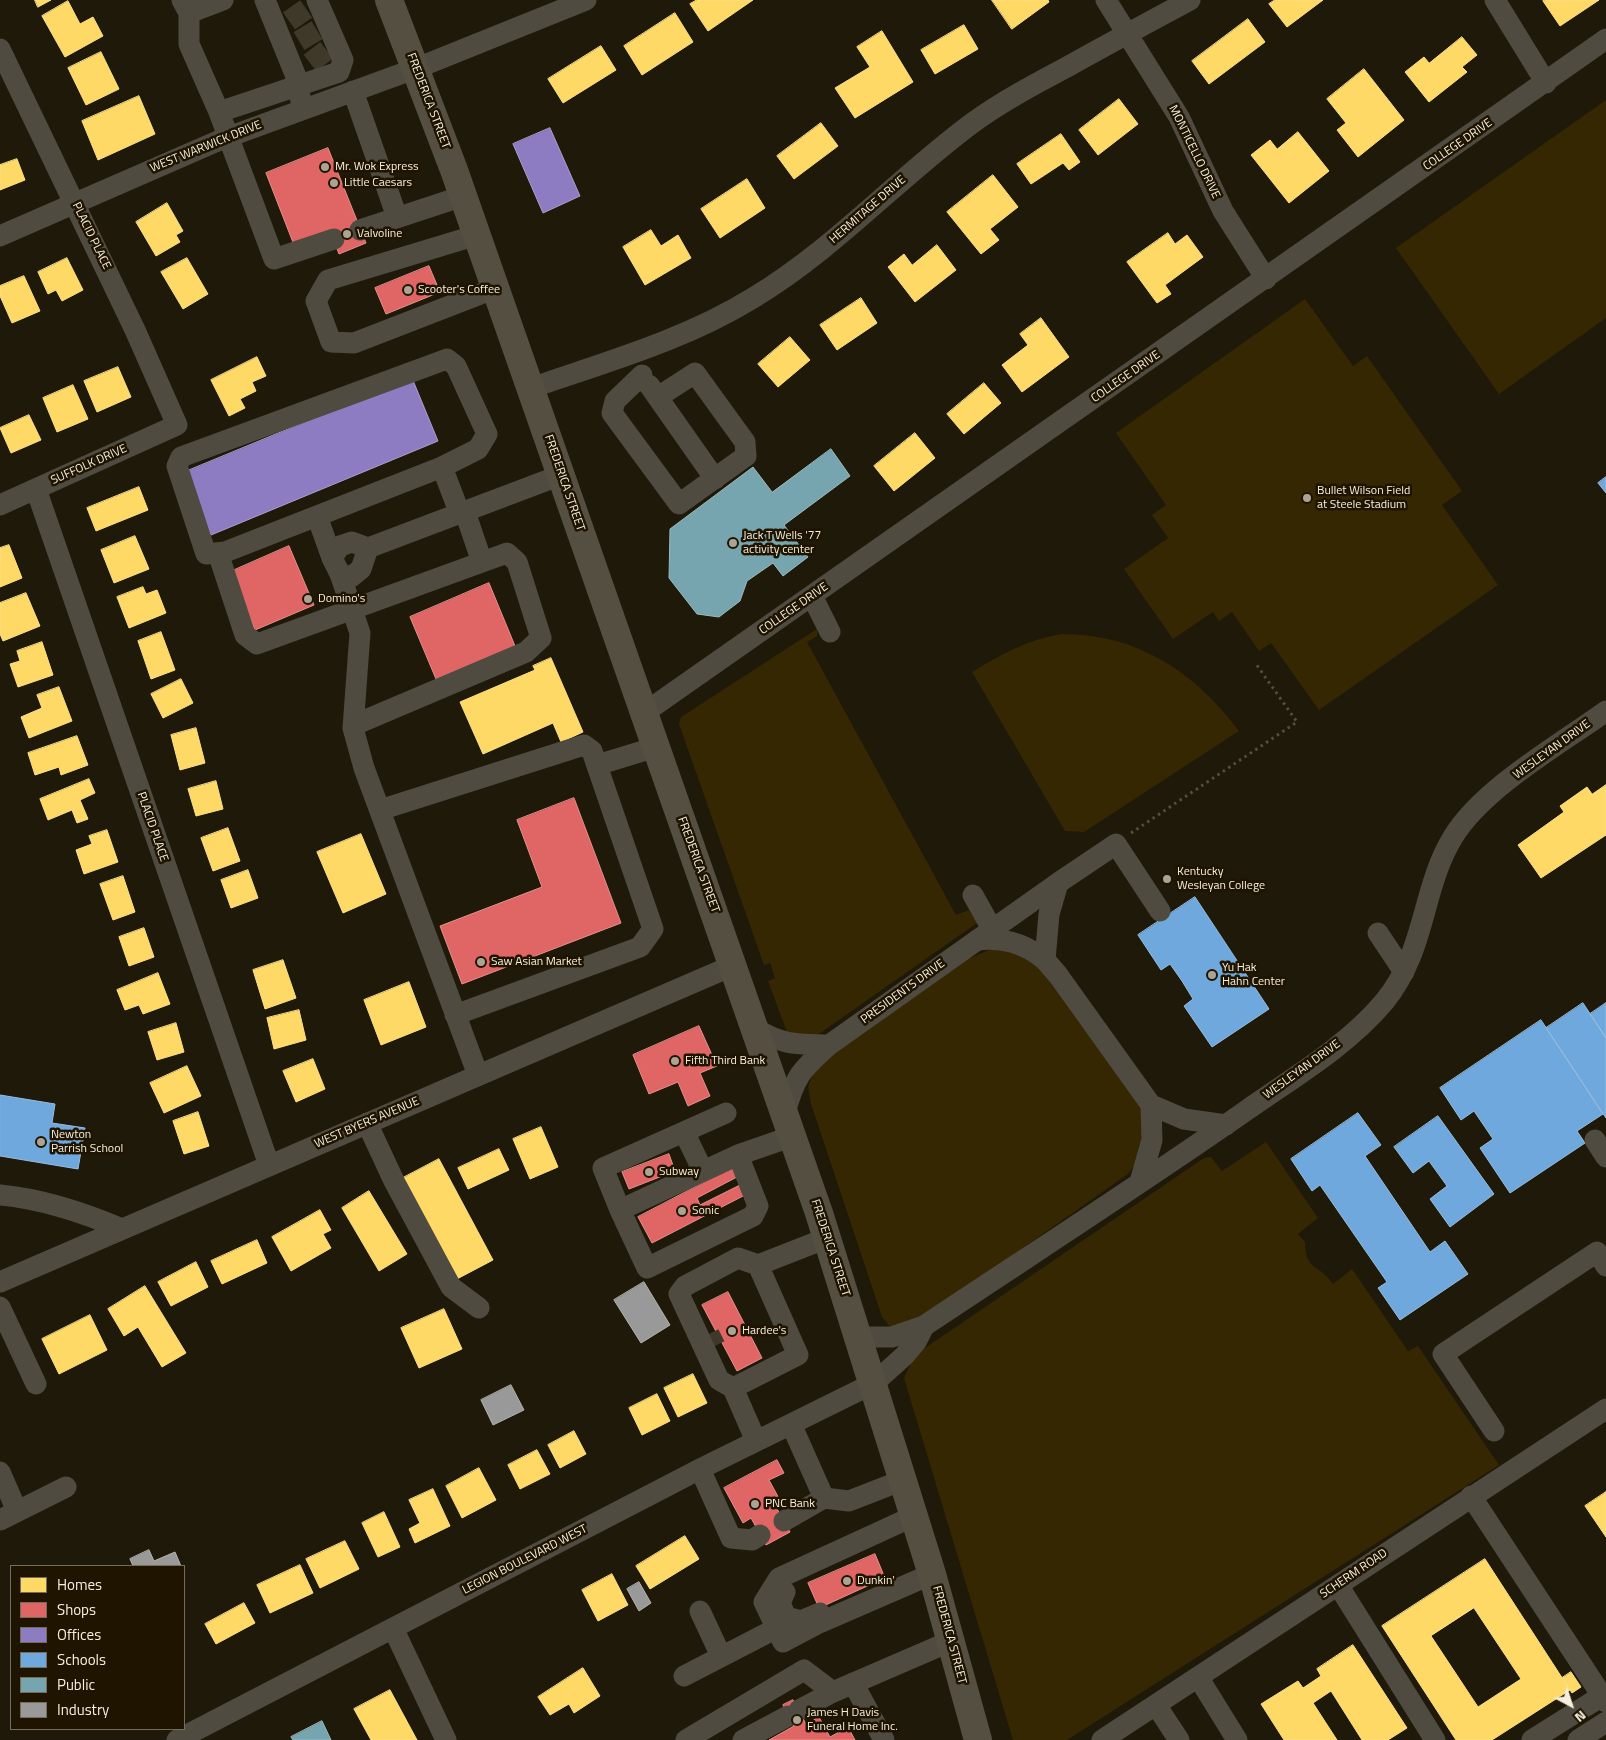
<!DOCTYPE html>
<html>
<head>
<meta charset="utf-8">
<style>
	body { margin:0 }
	#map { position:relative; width:1606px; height:1740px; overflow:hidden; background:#1f190a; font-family:"Titillium Web",sans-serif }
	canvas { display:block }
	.legend { position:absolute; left:10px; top:1565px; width:175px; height:165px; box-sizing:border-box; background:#1f1400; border:1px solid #756c59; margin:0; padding:6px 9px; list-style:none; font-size:15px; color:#f6efde }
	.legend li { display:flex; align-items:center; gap:10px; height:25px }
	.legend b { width:25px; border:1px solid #756c59 }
	.north { position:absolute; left:1546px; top:1680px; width:50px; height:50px; -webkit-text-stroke:4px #1f1400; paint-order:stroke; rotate:140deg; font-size:14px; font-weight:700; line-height:20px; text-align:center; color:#f6efde }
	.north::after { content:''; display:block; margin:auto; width:18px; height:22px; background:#f6efde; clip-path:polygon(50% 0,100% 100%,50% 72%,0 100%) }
</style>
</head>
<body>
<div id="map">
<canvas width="1606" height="1740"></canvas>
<ul class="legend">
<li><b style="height:14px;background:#ffd966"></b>Homes</li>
<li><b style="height:14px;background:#e06666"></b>Shops</li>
<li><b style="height:14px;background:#8e7cc3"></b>Offices</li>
<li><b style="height:14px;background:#6fa8dc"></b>Schools</li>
<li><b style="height:14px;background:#76a5af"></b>Public</li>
<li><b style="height:14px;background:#999"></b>Industry</li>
</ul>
<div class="north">N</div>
</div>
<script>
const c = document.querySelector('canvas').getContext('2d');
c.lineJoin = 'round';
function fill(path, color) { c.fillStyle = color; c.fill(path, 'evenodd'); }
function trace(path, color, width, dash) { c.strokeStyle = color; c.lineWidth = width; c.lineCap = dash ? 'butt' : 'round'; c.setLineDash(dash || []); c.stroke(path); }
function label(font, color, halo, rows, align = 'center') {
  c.font = font + ' "Titillium Web",sans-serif'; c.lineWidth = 5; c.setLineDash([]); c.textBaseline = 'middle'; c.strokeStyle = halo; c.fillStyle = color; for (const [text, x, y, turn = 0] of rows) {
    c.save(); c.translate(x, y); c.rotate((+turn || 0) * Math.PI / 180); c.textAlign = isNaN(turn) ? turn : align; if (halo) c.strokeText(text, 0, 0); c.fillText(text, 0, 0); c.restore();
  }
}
const green = new Path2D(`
	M1606,100V318L1499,394L1396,248Z
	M1305,299L1353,366L1367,356L1462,491L1442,505L1498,585L1319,710L1271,643L1259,651L1232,612L1219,621L1213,612L1173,639L1124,569L1168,538L1152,515L1166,505L1116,433Z
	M817,629V636L807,642L956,915L969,910L977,923L816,1036L788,1035L768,981L775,978L770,963L764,965L679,724L681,717Z
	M1062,634C1138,634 1195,672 1239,731L1084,832L1065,831L972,672C1001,654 1029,639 1062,634Z
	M989,950H1006L1035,959L1141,1107C1146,1128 1143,1157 1128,1174L919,1321L890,1327L882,1317L811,1104L808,1087L817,1064L968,959Z
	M1266,1142L1318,1218L1298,1234L1305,1242C1305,1271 1320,1264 1333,1284L1352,1269L1408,1351L1418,1346L1499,1465L1067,1740H1013L904,1378L913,1359L925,1348L1204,1158L1211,1157L1222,1171Z`);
const homes = new Path2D(`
	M35,0H51L38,7Z
	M697,0H753L708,31L690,4Z
	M992,0H1048L1049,2L1012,29Z
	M1275,0H1323L1287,27L1269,4Z
	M1545,0H1599L1560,26L1543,1Z
	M68,1L80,24L93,17L103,36L65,57L42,16Z
	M675,13L693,42L642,75L624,46Z
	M1248,19L1265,42L1209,84L1192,61Z
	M964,25L978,49L935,74L921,50Z
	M882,31L913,82L855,118L835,88L870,67L857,47Z
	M1462,37L1477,55L1462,67L1467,72L1429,102L1405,72L1424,57L1429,63Z
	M601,46L616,70L563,103L548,79Z
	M101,52L119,89L86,105L68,68Z
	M1364,69L1404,120L1358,157L1337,130L1346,123L1327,99Z
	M139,96L155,134L98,160L82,121Z
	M1119,99L1138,124L1098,155L1079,130Z
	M821,123L838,146L794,179L777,156Z
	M1298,132L1329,171L1289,203L1251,155L1270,140L1277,149Z
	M1061,134L1080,162L1069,170L1063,163L1031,184L1017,164Z
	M17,159L25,180L0,190V165Z
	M993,175L1018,207L990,229L999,240L981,254L947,212Z
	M747,179L765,208L720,238L701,209Z
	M167,203L183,231L176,235L180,242L156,256L136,222Z
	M651,230L661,246L678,235L691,258L645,285L623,247Z
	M1168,233L1175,244L1187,235L1203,257L1165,285L1171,294L1157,303L1127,262Z
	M937,245L956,270L915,302L888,267L904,254L912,265Z
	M67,258L83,290L62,301L56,290L48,294L38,272Z
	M187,258L208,294L183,309L161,272Z
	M24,276L40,311L12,323L0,296V286Z
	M861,298L877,323L837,350L820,325Z
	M1041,318L1069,357L1022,392L1002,365L1028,345L1020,334Z
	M790,337L810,360L778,387L758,364Z
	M257,357L266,376L252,382L256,391L240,399L245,408L229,416L211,380Z
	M118,367L131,397L97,412L84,381Z
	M984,383L1001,403L964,434L947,414Z
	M73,385L88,419L57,432L43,398Z
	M29,415L41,440L11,453L0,428Z
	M915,433L935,458L894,491L874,466Z
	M139,487L148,510L96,531L87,508Z
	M135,536L149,569L114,583L101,550Z
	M9,545L22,578L0,587V548Z
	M143,587L146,594L157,590L166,613L129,628L117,597Z
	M26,593L40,626L3,641L0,634V603Z
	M161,632L175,670L151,679L138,641Z
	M42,642L53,675L18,687L10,664L20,661L17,651Z
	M551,658L583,732L561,742L553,723L483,754L460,702L535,670L533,666Z
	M181,679L193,703L163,718L151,694Z
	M59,687L72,721L29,738L21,717L42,708L37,695Z
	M196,728L205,763L180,770L171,735Z
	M77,736L88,765L61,775L59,767L35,775L28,753Z
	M89,779L95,793L80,800L88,819L77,823L72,810L48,820L40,799Z
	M216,781L223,809L196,816L188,789Z
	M1606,785V835L1541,878L1518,845L1564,812L1560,806L1587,787L1592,794Z
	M228,828L240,861L213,871L201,838Z
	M107,830L118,862L84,874L76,850L92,844L89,836Z
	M361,834L386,894L343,913L317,852Z
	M248,870L258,898L231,908L221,880Z
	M123,876L135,912L113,920L100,884Z
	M144,928L154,957L129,966L119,937Z
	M283,960L296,998L265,1009L253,970Z
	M158,973L170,1004L143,1014L139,1005L125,1010L117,990Z
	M409,982L426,1027L381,1045L364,1000Z
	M299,1010L306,1040L274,1049L267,1018Z
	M176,1023L184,1052L157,1060L148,1032Z
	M313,1059L325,1089L296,1102L283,1071Z
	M187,1066L201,1096L164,1113L150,1083Z
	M198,1112L209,1146L184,1154L173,1121Z
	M541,1127L558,1167L530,1179L513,1139Z
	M499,1149L509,1170L468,1189L458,1168Z
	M439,1159L493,1260L455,1280L401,1179Z
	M369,1191L407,1254L379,1271L342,1208Z
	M320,1210L331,1230L323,1234L331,1248L291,1271L272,1237Z
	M257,1240L267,1263L222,1284L211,1261Z
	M196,1262L208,1287L171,1306L158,1282Z
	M145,1286L186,1353L162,1367L138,1327L124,1336L108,1309Z
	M444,1309L462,1349L419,1368L401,1328Z
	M90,1315L107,1350L59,1374L42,1339Z
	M693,1374L707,1403L678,1417L664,1388Z
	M657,1394L670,1421L642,1435L629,1408Z
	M574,1431L586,1454L560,1468L548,1445Z
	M537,1450L550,1474L520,1489L508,1465Z
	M479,1468L496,1500L462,1518L446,1486Z
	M433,1489L450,1526L415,1543L409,1529L420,1523L409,1500Z
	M1606,1492V1537L1585,1506Z
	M384,1512L400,1547L378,1557L362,1523Z
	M685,1536L699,1559L650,1589L636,1566Z
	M345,1541L359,1569L320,1588L306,1559Z
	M1485,1559L1570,1690L1492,1740H1456L1382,1626ZM1474,1608L1521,1679L1478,1707L1431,1636Z
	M300,1565L313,1593L270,1613L257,1585Z
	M612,1574L628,1605L598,1621L582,1590Z
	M244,1603L255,1623L216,1644L205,1624Z
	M1353,1645L1407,1728L1388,1740H1362L1331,1691L1313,1703L1337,1740H1284L1261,1704L1298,1681L1303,1688L1321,1676L1317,1669Z
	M583,1668L600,1696L574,1713L569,1704L550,1715L538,1697Z
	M1571,1672L1581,1687L1572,1693L1562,1678Z
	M390,1690L417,1740H371L354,1709Z`);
const shops = new Path2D(`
	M328,148L366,243L339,254L330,231L294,245L266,173Z
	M429,266L440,292L386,314L375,288Z
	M289,546L314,605L255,630L230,572Z
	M489,583L515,646L436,679L410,617Z
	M574,798L621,923L462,984L440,926L542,887L517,820Z
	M699,1026L717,1066L700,1073L710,1096L688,1106L678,1082L649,1094L633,1055Z
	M669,1154L675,1171L629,1189L622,1172Z
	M732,1168L737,1177L697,1198L700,1205L740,1185L745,1195L652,1243L638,1217Z
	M728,1292L762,1358L737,1371L702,1305Z
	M777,1460L784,1473L769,1480L781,1502L775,1505L790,1532L766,1545L751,1518L743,1523L724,1488Z
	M875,1554L885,1578L819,1608L808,1583Z
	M793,1700L806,1724L819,1717L830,1737L848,1727L855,1740H769L794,1726L783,1705Z`);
const offices = new Path2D(`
	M550,128L580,196L543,213L513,144Z
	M412,378L438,441L211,535L185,472Z`);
const schools = new Path2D(`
	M1606,477V493L1598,483Z
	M1195,897L1269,1009L1212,1047L1184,1006L1193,999L1182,981L1170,964L1161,970L1138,935Z
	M1583,1003L1606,1038V1118L1546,1028Z
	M1606,1003V1038L1590,1014Z
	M1541,1020L1603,1114L1577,1131L1585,1143L1510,1193L1480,1148L1493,1139L1474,1111L1461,1120L1440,1088Z
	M0,1095L55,1104L52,1123L85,1128L78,1169L0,1156Z
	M1358,1113L1381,1145L1365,1156L1430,1252L1445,1241L1468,1274L1400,1320L1378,1288L1387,1282L1320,1185L1312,1191L1291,1159Z
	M1438,1116L1494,1194L1450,1227L1430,1199L1447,1186L1429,1161L1413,1173L1394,1147Z`);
const public = new Path2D(`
	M831,449L850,476L784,525L808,557L783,576L773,563L747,581L740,601L719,617L697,614L669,578L670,529L753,467L772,492Z
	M322,1721L331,1740H293L291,1737Z`);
const industry = new Path2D(`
	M644,1282L670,1325L641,1343L614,1300Z
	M511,1385L524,1410L493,1425L481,1400Z
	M149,1550L154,1561L175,1552L181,1566H133L130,1559Z
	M639,1582L651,1603L639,1611L627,1589Z`);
const minorTunnel = new Path2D(`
	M289,21L309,7
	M299,41L319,29
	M310,63L327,50
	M709,1334L715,1346`);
const path = new Path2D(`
	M1131,833L1297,722L1256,664`);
const minor = new Path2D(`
	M182,0L189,13V44L219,112L274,259L334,239
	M265,0L295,74L301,101
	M1106,0L1179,117L1223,211L1266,279
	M1495,0L1546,83
	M189,13L223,0
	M0,49L135,330L177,425L0,505
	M353,91L397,217
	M219,112L339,72L343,60L317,0
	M360,230L463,196
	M477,235L328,280L316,301L331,342L354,343L496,288
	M0,236L220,140L417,68L586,0
	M642,375L615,401L612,413L679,504L746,456L745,442L695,373L658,397
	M649,385L715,479
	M531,388C606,362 685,340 753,298C833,250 896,180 971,124C1001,102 1035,84 1067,67C1108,44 1149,22 1190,0
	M442,467L225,552L206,554L177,466L181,457L447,359L456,366L487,434L478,449L442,467L460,514
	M36,489L269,1165
	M465,512L482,562
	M317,516L332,558
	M368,548L361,569L351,577L340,574L332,558L340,546L352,542L368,548L561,475
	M218,553L245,635L257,644L507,553L517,562L541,638L526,652L354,725
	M340,574L360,633L353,728L364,768L478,1075
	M812,596L830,632
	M644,713L1606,39
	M597,765L656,747
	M380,810L584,745L592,751L653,929L640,947L455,1015
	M973,895L992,929
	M1160,911L1116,844L1058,883L1049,914L1045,960L1058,975L1151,1105L1184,1119L1226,1125
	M1378,933L1404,972
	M977,940C1003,937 1024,943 1045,960
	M756,1029C785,1046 797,1044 829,1045L1058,883
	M785,1113C795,1076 801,1070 829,1045
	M367,1123L394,1181L451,1287L479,1308
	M684,1132L703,1171
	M1595,1140L1606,1157
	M738,1155L758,1206L753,1216L647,1268L620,1210L738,1155L793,1136
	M1140,1182L1152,1140L1151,1105
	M0,1195C43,1199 82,1212 122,1229
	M620,1210L603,1168L726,1113
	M0,1282L734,965
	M0,1307L36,1384
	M859,1337H892L924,1326
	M733,1388L719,1380L679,1294L685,1286L738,1258L758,1265
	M791,1424L824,1498L849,1501L903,1480
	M1494,1431L1443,1354L1597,1252L1606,1266
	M756,1441L733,1388L798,1355L758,1265L827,1238
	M700,1469L731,1538L752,1540L760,1535
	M0,1472L17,1511
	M1471,1496L1606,1702
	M914,1516L779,1578L764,1602L783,1642L819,1623L932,1574
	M0,1520L66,1487
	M784,1521L824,1498
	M1338,1585L1435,1740
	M785,1592L780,1603L786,1617L801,1621L820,1613
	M700,1611L721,1656
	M393,1628L446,1740
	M684,1676L775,1629
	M1198,1677L1237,1740
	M853,1683L884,1740
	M1156,1705L1179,1740
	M799,1710L833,1692L951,1641
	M177,1740L700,1469L874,1383L904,1356L916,1342L924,1326C1032,1254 1141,1184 1247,1110C1294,1077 1347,1046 1384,1002C1427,950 1421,889 1453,837C1483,788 1559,745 1606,711
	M686,1740L804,1670L833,1692
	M743,1740L788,1716
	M1102,1740L1606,1409
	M1532,1740L1602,1696
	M1578,1740L1606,1722`);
const major = new Path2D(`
	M389,0L454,170L819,1213L932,1574L978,1740`);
const markers = [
	[325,167,5,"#aba494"],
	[334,183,5,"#aba494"],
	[347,234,5,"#aba494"],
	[408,290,5,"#aba494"],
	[1307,498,5,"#aba494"],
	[733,543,5,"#aba494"],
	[308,599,5,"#aba494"],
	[1167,879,5,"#aba494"],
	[481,962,5,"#aba494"],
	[1212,975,5,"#aba494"],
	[675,1061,5,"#aba494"],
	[41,1142,5,"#aba494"],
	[649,1172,5,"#aba494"],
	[682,1211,5,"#aba494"],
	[732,1331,5,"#aba494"],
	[755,1504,5,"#aba494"],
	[847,1581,5,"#aba494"],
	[797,1720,5,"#aba494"]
];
const streetNames = [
	["FREDERICA STREET",428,101,69],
	["COLLEGE DRIVE",1458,145,-35],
	["WEST WARWICK DRIVE",206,147,-22],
	["MONTICELLO DRIVE",1194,152,64],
	["HERMITAGE DRIVE",868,210,-41],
	["PLACID PLACE",91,236,64],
	["COLLEGE DRIVE",1126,377,-35],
	["SUFFOLK DRIVE",89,465,-24],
	["FREDERICA STREET",564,483,71],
	["COLLEGE DRIVE",794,609,-35],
	["WESLEYAN DRIVE",1552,750,-36],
	["PLACID PLACE",152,827,71],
	["FREDERICA STREET",698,865,70],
	["PRESIDENTS DRIVE",903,992,-36],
	["WESLEYAN DRIVE",1302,1070,-36],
	["WEST BYERS AVENUE",367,1123,-23],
	["FREDERICA STREET",830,1248,72],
	["LEGION BOULEVARD WEST",525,1560,-27],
	["SCHERM ROAD",1354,1574,-34],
	["FREDERICA STREET",949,1635,75]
];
const poiNames = [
	["Mr. Wok Express",335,167],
	["Little Caesars",344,183],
	["Valvoline",357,234],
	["Scooter's Coffee",418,290],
	["Bullet Wilson Field",1317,491],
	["at Steele Stadium",1317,505],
	["Jack T Wells '77",743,536],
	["activity center",743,550],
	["Domino's",318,599],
	["Kentucky",1177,872],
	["Wesleyan College",1177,886],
	["Saw Asian Market",491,962],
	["Yu Hak",1222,968],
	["Hahn Center",1222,982],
	["Fifth Third Bank",685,1061],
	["Newton",51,1135],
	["Parrish School",51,1149],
	["Subway",659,1172],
	["Sonic",692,1211],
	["Hardee's",742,1331],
	["PNC Bank",765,1504],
	["Dunkin'",857,1581],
	["James H Davis",807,1713],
	["Funeral Home Inc.",807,1727]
];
fill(green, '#352702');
fill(homes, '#ffd966');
trace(homes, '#fce08a', 1);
fill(shops, '#e06666');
trace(shops, '#e78f8a', 1);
fill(offices, '#8e7cc3');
trace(offices, '#ad9ecb', 1);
fill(schools, '#6fa8dc');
trace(schools, '#98bddd', 1);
fill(public, '#76a5af');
trace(public, '#9cbbbd', 1);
fill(industry, '#999');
trace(industry, '#b5b3ae', 1);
trace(minorTunnel, '#3f392a', 21, [21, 11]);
trace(path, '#524e44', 3, [2.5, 4]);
trace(minor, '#4f4b40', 21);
trace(major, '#554f42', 28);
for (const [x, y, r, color] of markers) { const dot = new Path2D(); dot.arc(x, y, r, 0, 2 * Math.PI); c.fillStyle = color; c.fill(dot); trace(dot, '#1f1400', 2); }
label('12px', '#f6efde', '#1f1400', streetNames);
label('12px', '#f6efde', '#1f1400', poiNames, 'left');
</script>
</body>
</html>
